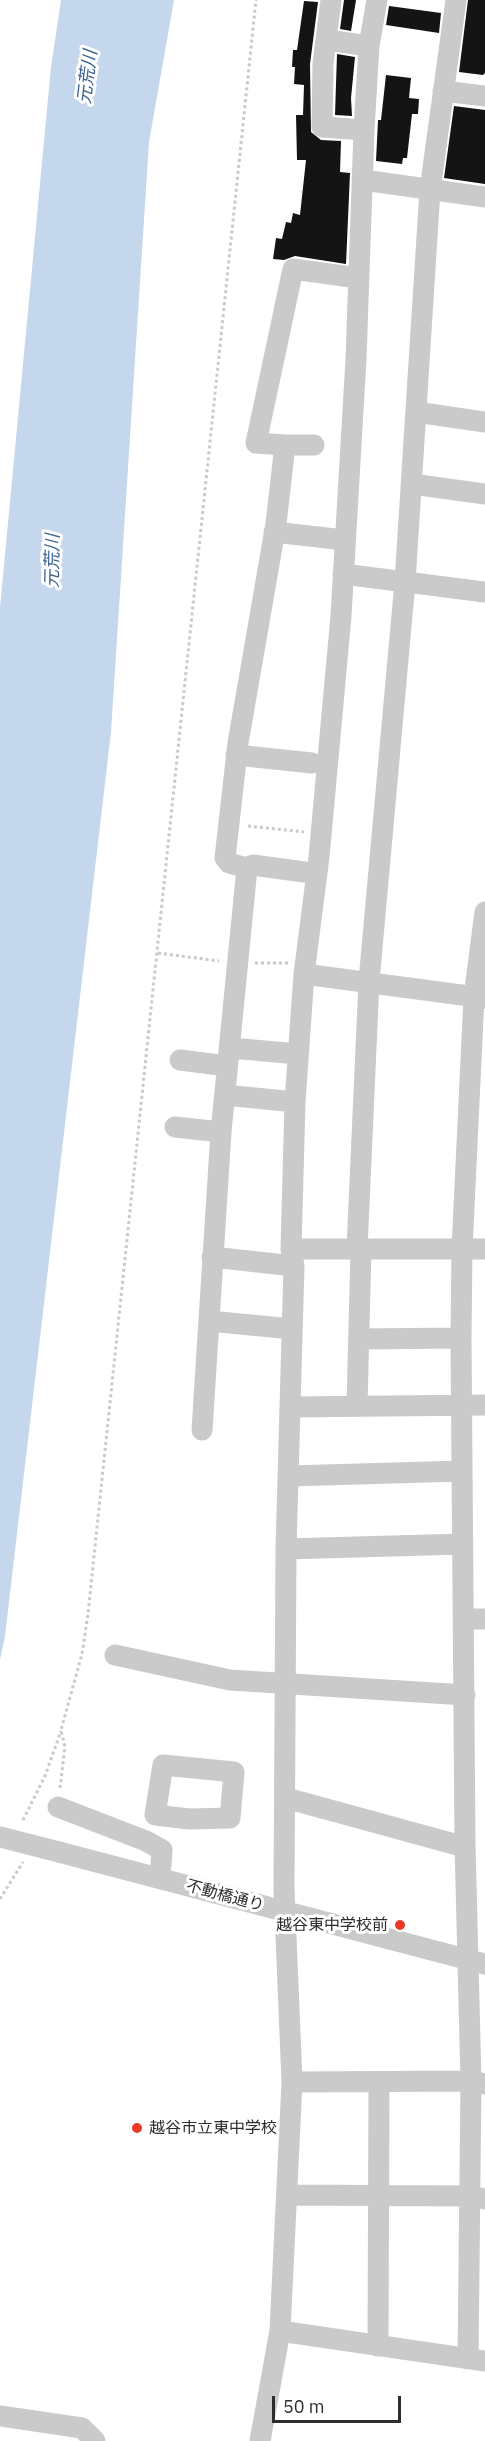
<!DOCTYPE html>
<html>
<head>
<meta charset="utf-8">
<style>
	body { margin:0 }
	#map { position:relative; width:485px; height:2441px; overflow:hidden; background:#fff; font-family:"IBM Plex Sans",sans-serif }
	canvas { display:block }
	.scale { position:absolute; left:272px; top:2396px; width:129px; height:27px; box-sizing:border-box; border:3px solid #2d2d2d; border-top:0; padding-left:8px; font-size:18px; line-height:21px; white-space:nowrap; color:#2d2d2d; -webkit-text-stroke:4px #fff; paint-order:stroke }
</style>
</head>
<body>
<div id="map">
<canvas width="485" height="2441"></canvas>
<div class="scale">50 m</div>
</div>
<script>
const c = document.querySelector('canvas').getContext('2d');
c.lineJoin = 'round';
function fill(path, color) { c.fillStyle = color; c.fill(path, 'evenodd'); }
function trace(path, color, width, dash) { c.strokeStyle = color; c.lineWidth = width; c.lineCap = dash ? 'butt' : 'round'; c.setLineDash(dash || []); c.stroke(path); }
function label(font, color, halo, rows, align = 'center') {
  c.font = font + ' "IBM Plex Sans","Noto Sans JP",sans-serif'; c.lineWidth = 6; c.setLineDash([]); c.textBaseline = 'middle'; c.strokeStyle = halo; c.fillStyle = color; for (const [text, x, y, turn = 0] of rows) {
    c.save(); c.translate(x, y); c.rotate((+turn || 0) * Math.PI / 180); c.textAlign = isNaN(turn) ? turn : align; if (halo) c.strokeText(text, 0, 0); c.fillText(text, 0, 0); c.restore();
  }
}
const water = new Path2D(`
	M61,0H174L149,142L111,732L5,1636L0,1660V608L51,67Z`);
const building = new Path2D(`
	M344,0H356L351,31L340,29Z
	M468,0H485V73L483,75L459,72Z
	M304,1L318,2L310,64L311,132L321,140L341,141L340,172L350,173L346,264L295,256L284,260L273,259L276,238L282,239L286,222L291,223L293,213L300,215L306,160H297L296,115H303L304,85L294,84L295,67H292L293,50H297Z
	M389,6L441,13L439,33L386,25Z
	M337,54L355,57L351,98L352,116L335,115Z
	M386,75L411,78L409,98L419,99L418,114H412L407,158H403L402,164L376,161L378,120H381Z
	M454,106L485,110V184L444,178Z`);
const path = new Path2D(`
	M248,826L304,832
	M158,953L219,961
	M255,963H288
	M60,1788L65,1747L61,1730L82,1654L88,1614L256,0
	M23,1820L45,1776L61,1731
	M0,1899L23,1862`);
const minor = new Path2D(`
	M331,0L323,64L322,127L364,130
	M327,40L369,46
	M443,91L485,96
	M363,180L485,197
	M416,412L485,422
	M285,445H314
	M412,484L485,494
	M274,532L344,540
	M343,574L485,592
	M236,755L312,763
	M245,868L253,865L304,872
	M304,974L485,998
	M231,1048L298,1054
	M180,1060L227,1066
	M225,1095L295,1102
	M175,1127L221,1132
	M291,1249H485
	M357,1249L369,981L405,582L430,190L456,0
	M212,1257L294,1266
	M209,1321L292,1329
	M359,1339L461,1338
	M357,1406L361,1249
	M290,1407L485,1405
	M202,1430L221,1132L247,868L229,863L225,858L238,743L276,524L285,445L256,443L293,269L358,278
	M289,1476L462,1471
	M286,1549L463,1544
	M464,1619H485
	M115,1655L230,1680L465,1695
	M163,1765L234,1772L230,1818L189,1819L155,1815Z
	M286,1798L465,1847
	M58,1807L146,1841L162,1850L160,1878
	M59,1852L485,1964
	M292,2082L471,2081L485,2084
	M287,2195L469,2196L485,2199
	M280,2331L485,2361
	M378,2346L379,2082
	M468,2359L471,2081L465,1844L461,1338L462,1249L474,997L485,912
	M0,2416L82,2428L95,2441
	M260,2441L280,2331L292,2082L284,1888L286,1549L294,1266L291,1249L295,1102L304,974L319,857L341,616L356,359L364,130L369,46L377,0`);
const minorBridge = new Path2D(`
	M0,1837L59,1852`);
const markers = [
	[400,1925,6,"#ea3a29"],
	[137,2128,6,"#ea3a29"]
];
const streetNames = [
	["不動橋通り",225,1896,15]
];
const poiNames = [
	["越谷東中学校前",388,1925],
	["越谷市立東中学校",149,2128,"left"]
];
const waterNames = [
	["元荒川",88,77,-83],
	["元荒川",53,561,-89]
];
fill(water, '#c5d7ec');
fill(building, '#141414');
trace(path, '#cacaca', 3, [3, 3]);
trace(minor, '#cacaca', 21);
trace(minorBridge, '#cacaca', 21);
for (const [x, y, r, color] of markers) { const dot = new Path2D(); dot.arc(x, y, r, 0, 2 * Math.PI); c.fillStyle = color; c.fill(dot); trace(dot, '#fff', 2); }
label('16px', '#2d2d2d', '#fff', streetNames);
label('16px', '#2d2d2d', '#fff', poiNames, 'right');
label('italic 18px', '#396191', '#fff', waterNames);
</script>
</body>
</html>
